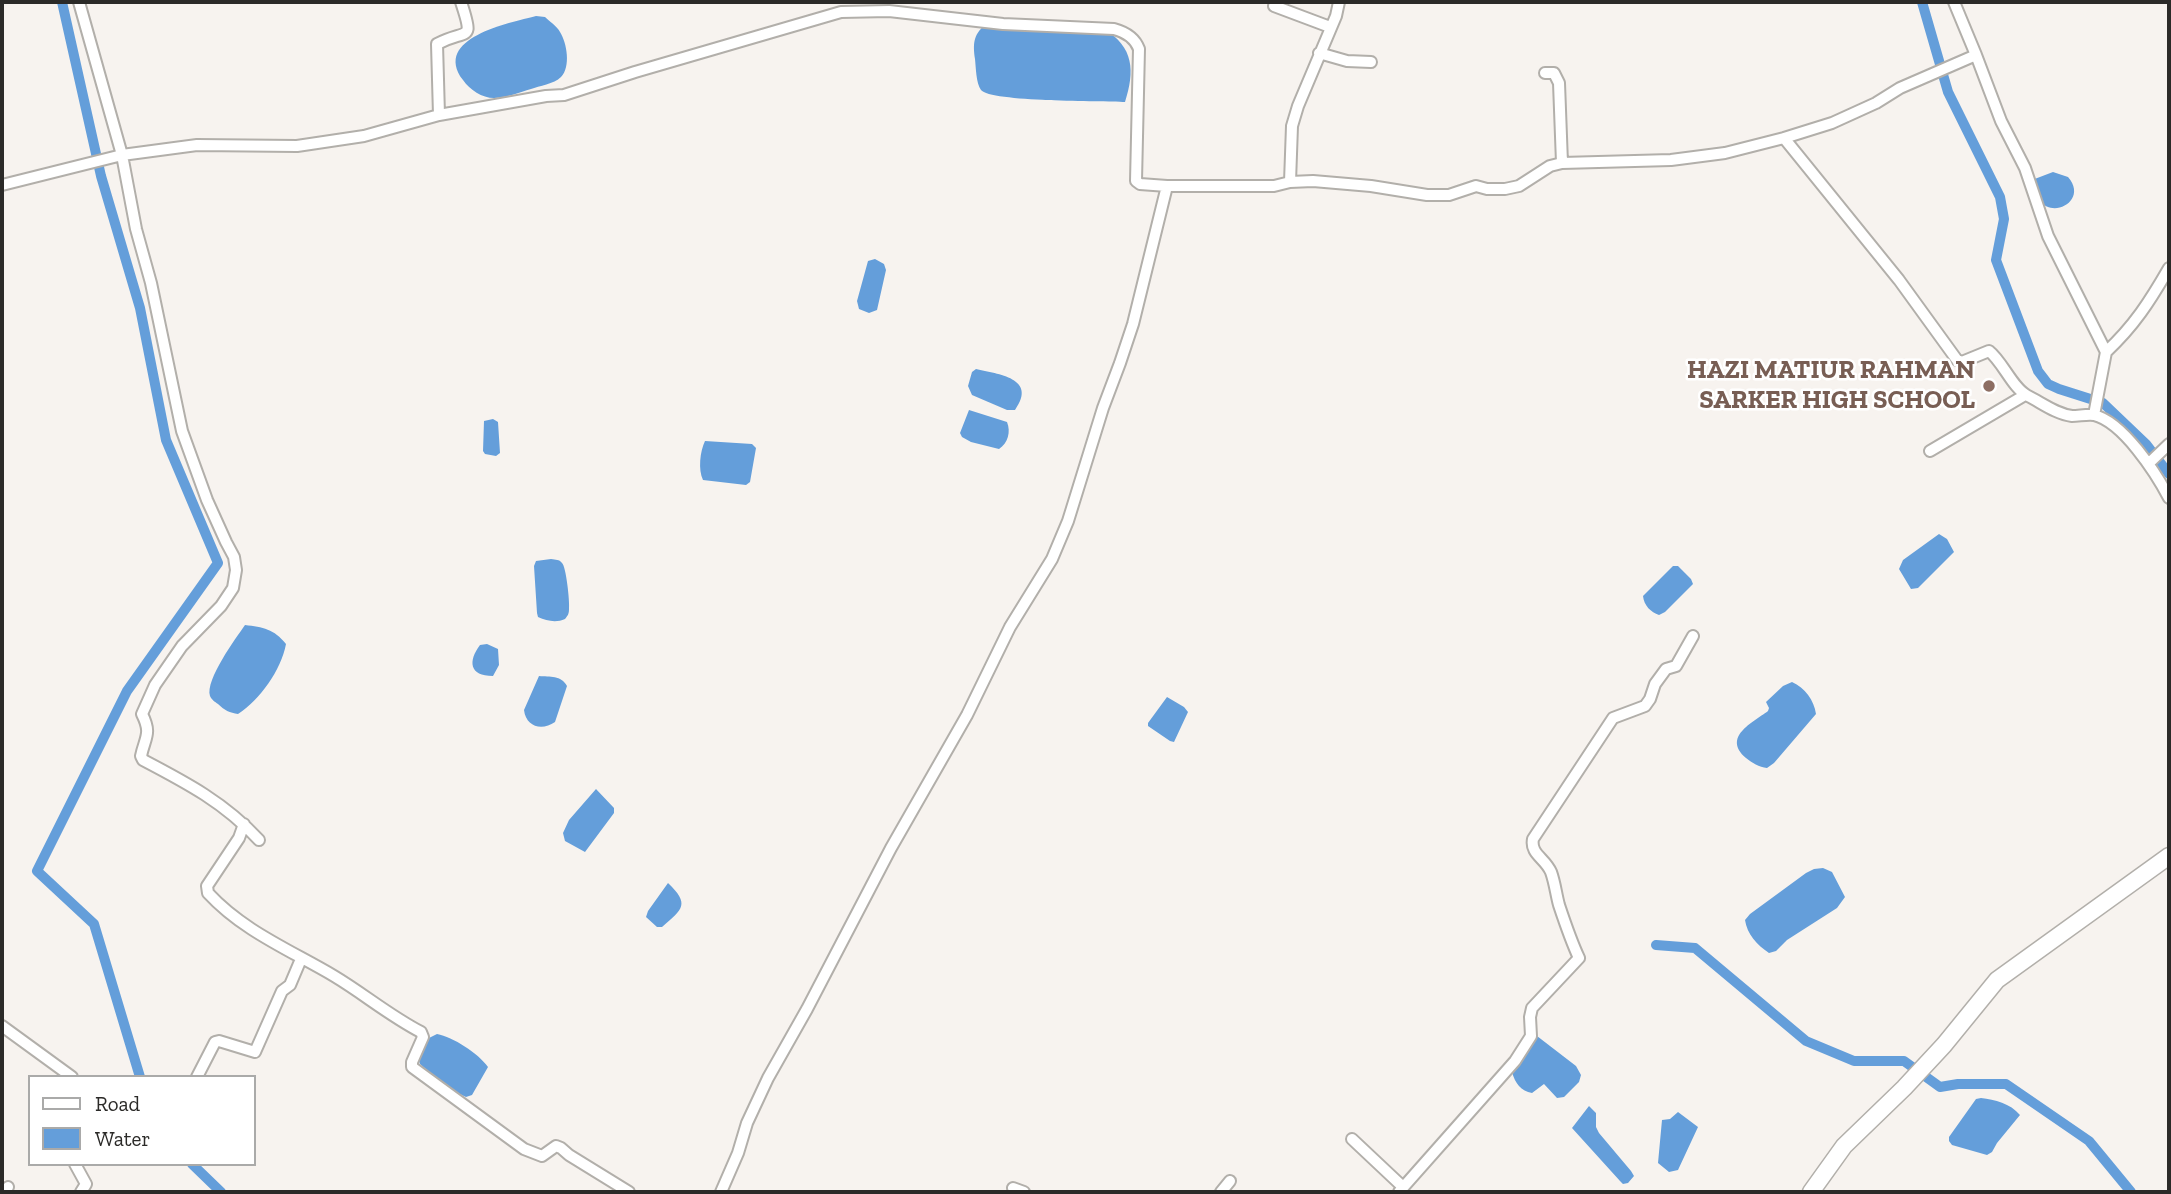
<!DOCTYPE html>
<html>
<head>
<meta charset="utf-8">
<style>
	body { margin:0 }
	#map { position:relative; width:2171px; height:1194px; overflow:hidden; background:#f7f3ef; font-family:"Zilla Slab",serif }
	canvas { display:block }
	.frame { position:absolute; inset:0; border:4px solid #2b2a28; pointer-events:none }
	.legend { position:absolute; left:28px; top:1075px; width:228px; height:91px; box-sizing:border-box; background:#fff; border:2px solid #aaaaa9; margin:0; padding:9px 12px; list-style:none; font-size:21px; color:#2b2a28 }
	.legend li { display:flex; align-items:center; gap:14px; height:35px }
	.legend b { width:35px; border:2px solid #aaaaa9 }
</style>
</head>
<body>
<div id="map">
<canvas width="2171" height="1194"></canvas>
<div class="frame"></div>
<ul class="legend">
<li><b style="height:9px;background:#fff"></b>Road</li>
<li><b style="height:19px;background:#649eda"></b>Water</li>
</ul>
</div>
<script>
const c = document.querySelector('canvas').getContext('2d');
c.lineJoin = 'round';
function fill(path, color) { c.fillStyle = color; c.fill(path, 'evenodd'); }
function trace(path, color, width, dash) { c.strokeStyle = color; c.lineWidth = width; c.lineCap = dash ? 'butt' : 'round'; c.setLineDash(dash || []); c.stroke(path); }
function label(font, color, halo, rows, align = 'center') {
  c.font = font + ' "Zilla Slab",serif'; c.lineWidth = 5; c.setLineDash([]); c.textBaseline = 'middle'; c.strokeStyle = halo; c.fillStyle = color; for (const [text, x, y, turn = 0] of rows) {
    c.save(); c.translate(x, y); c.rotate((+turn || 0) * Math.PI / 180); c.textAlign = isNaN(turn) ? turn : align; if (halo) c.strokeText(text, 0, 0); c.fillText(text, 0, 0); c.restore();
  }
}
const water = new Path2D(`
	M536,16L545,17C549,21 557,26 560,32C567,43 571,67 561,77C554,84 539,86 531,89C520,92 506,98 494,98C482,98 470,90 463,80C432,38 509,23 536,16Z
	M985,25L1104,29C1134,47 1135,71 1125,102C1104,101 990,102 981,90C976,83 976,68 975,59C973,44 973,35 985,25Z
	M2053,172L2068,177C2088,200 2054,219 2040,201C2036,196 2034,187 2032,180Z
	M875,259L884,264L886,270L877,310L869,313L859,309L857,301L868,261Z
	M976,369C998,374 1038,378 1015,410H1007L972,395L968,386L972,372Z
	M969,410L1007,422C1011,432 1008,443 999,449L971,442L962,437L960,433Z
	M493,419L498,422L500,453L496,456L485,454L483,451L484,421Z
	M705,441L752,444L756,448L750,482L746,485L703,480C698,470 700,451 705,441Z
	M1939,534L1947,539L1954,552L1918,588L1911,589L1899,569L1903,560Z
	M551,559C556,560 559,559 562,563C566,566 570,602 569,609C569,614 568,615 565,619C556,623 547,621 538,617L537,613L534,566L536,561Z
	M1673,566H1678L1691,579L1693,584L1665,612L1659,615C1651,612 1644,606 1643,596Z
	M245,625C263,627 274,629 286,644C281,670 260,700 238,714C230,713 224,710 218,704C215,702 211,699 210,696C205,680 236,638 245,625Z
	M487,644L498,649L499,665L493,676C469,676 468,661 480,645Z
	M539,676C550,677 561,675 567,686L555,722C542,731 526,727 524,710Z
	M1792,682C1805,688 1814,700 1816,714L1774,763L1767,768C1759,767 1752,763 1746,758C1722,737 1752,723 1768,711L1769,708L1766,702L1783,686Z
	M1167,697L1184,707L1188,712L1174,742L1170,741L1148,726V723Z
	M596,789L614,808V813L585,852L565,841L563,833L569,820Z
	M1823,868L1832,872L1845,897L1837,908L1787,940L1776,951L1769,953C1757,945 1747,934 1745,920L1750,914L1806,873L1814,869Z
	M668,883C690,904 683,909 662,927H657L646,917L648,911Z
	M437,1034C453,1037 478,1053 488,1067L472,1095L466,1097C449,1090 434,1077 420,1064L419,1061L429,1038Z
	M1537,1036L1576,1066L1581,1075L1579,1082L1564,1097L1557,1098L1544,1084L1532,1093C1521,1091 1515,1083 1512,1072Z
	M1981,1098C1995,1100 2010,1103 2020,1115L1997,1143L1992,1152L1987,1155L1952,1145L1949,1141V1137L1976,1099Z
	M1589,1106L1596,1113V1127L1599,1133L1631,1171L1634,1176L1628,1183L1623,1184L1620,1181L1572,1128Z
	M1678,1112L1698,1127L1678,1170L1669,1172L1658,1163L1662,1120L1670,1119Z`);
const canal = new Path2D(`
	M62,2L101,176L140,308L166,440L218,563L127,691L37,871L94,924L140,1077
	M1922,2L1948,92L2000,197L2004,219L1996,260L2038,371L2048,384L2059,389L2103,403L2146,444L2169,474
	M1656,945L1695,948L1806,1041L1854,1061H1904L1940,1087L1958,1084H2006L2089,1141L2131,1192
	M192,1164L221,1192`);
const street = new Path2D(`
	M79,2L122,155L136,229L151,283L182,431L207,500L226,542L234,557L236,570L233,588L221,606L182,646L155,685L142,714C152,734 145,737 141,756L143,760C187,783 225,803 259,840
	M1954,2L1976,55
	M1274,6L1330,27
	M1319,53L1347,61L1371,62
	M1545,73H1554L1559,83L1562,163
	M439,115L546,96L564,95L635,72L841,12L889,11L1003,24L1114,29C1125,32 1135,38 1139,49L1136,181L1140,184L1167,186
	M1784,138L1899,280L1957,360L1962,362L1989,351C2003,362 2013,389 2028,396C2042,403 2056,414 2072,416C2079,416 2087,414 2094,415C2123,422 2156,473 2169,498
	M1290,182L1292,126L1298,106L1336,16L1339,2
	M2,185L122,155L197,145L297,146L364,136L439,115L437,44C467,28 475,44 461,2
	M2106,352C2134,326 2150,301 2169,268
	M1930,451L2025,395
	M2149,463L2169,444
	M244,824L239,838L207,886L208,893C243,931 290,950 334,976C364,994 390,1016 421,1032L423,1037L412,1062V1067L524,1149L542,1156L556,1146L561,1148L569,1155L629,1192
	M2,1026L72,1077
	M197,1077L215,1042L219,1041L255,1052L282,991L290,985L301,959
	M1352,1139L1403,1187
	M75,1164L86,1184L81,1192
	M1013,1188L1024,1192
	M5,1192L8,1187
	M721,1192L738,1153L747,1123L768,1078L807,1009L891,848L967,715L1010,627L1052,559L1068,521L1103,408L1120,363L1133,324L1167,186H1274L1290,182L1313,181L1371,186L1427,195H1449L1476,186L1487,189H1505L1519,186L1550,166L1562,163L1671,160L1725,153L1784,138L1832,123L1876,103L1900,88L1976,55L2001,121L2025,168L2048,236L2106,352L2094,415
	M1221,1192L1230,1181
	M1399,1192L1515,1061L1531,1036L1530,1017L1532,1008L1579,958C1571,941 1565,923 1559,905C1556,894 1555,883 1551,872C1545,858 1530,854 1533,839L1613,718L1645,706L1650,699L1655,684L1666,669L1676,666L1693,636`);
const secondary = new Path2D(`
	M1811,1192L1844,1146L1904,1088L1944,1045L1997,980L2169,856`);
const markers = [
	[1989,386,7,"#8d6e63"]
];
const educationNames = [
	["HAZI MATIUR RAHMAN",1975,371],
	["SARKER HIGH SCHOOL",1975,401]
];
fill(water, '#649eda');
trace(canal, '#649eda', 10);
trace(street, '#b2afaa', 14);
trace(secondary, '#b2afaa', 19);
trace(street, '#fff', 10);
trace(secondary, '#fff', 16);
for (const [x, y, r, color] of markers) { const dot = new Path2D(); dot.arc(x, y, r, 0, 2 * Math.PI); c.fillStyle = color; c.fill(dot); trace(dot, '#fff', 2.5); }
label('bold 26px', '#785e54', '#fff', educationNames, 'right');
</script>
</body>
</html>
